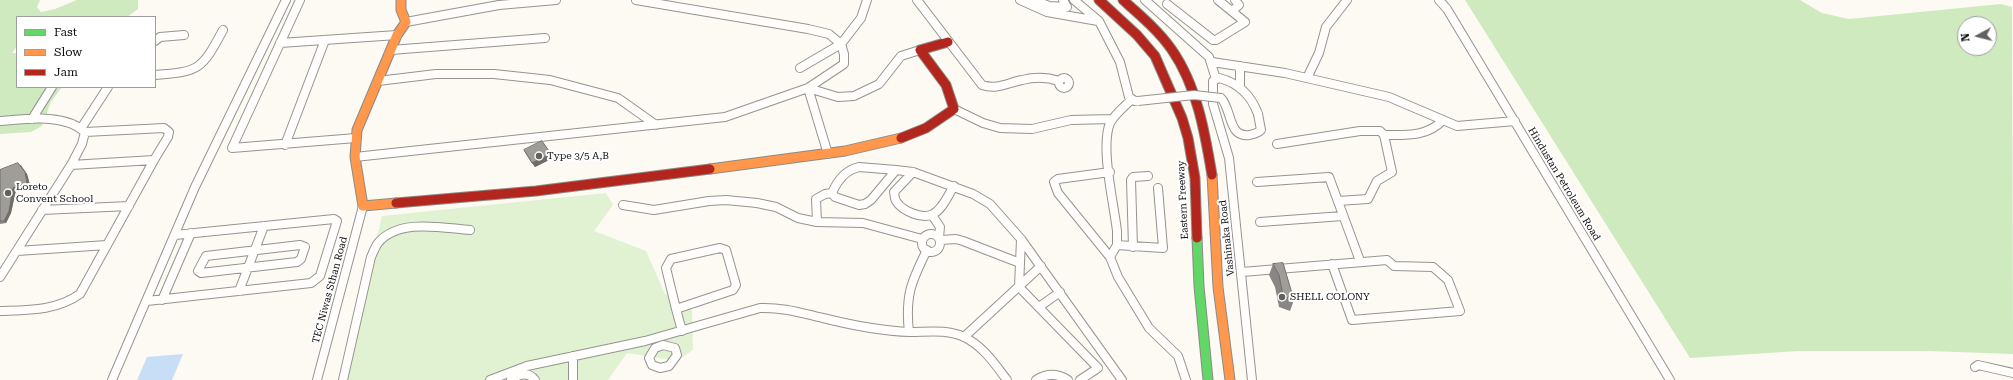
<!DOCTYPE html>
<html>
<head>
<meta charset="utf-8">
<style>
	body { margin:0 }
	#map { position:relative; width:2013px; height:380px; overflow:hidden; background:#fcfaf2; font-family:"Roboto Serif",serif }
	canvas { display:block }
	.legend { position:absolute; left:16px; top:16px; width:140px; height:72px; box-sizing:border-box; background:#fff; border:1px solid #9f9f9f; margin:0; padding:5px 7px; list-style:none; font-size:12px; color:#0e0e0e }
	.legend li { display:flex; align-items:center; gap:8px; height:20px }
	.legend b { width:20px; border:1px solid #9f9f9f }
	.north { position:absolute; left:1957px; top:16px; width:40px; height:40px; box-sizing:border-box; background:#fff; border:1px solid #9f9f9f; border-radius:50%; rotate:263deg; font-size:11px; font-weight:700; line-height:16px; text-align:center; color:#0e0e0e }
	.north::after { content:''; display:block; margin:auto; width:14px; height:18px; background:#61615e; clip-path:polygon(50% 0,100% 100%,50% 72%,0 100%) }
</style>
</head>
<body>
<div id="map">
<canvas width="2013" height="380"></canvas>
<ul class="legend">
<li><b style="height:5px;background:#63d668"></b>Fast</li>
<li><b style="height:5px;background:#ff974d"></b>Slow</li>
<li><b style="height:5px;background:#b3261e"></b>Jam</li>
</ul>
<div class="north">N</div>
</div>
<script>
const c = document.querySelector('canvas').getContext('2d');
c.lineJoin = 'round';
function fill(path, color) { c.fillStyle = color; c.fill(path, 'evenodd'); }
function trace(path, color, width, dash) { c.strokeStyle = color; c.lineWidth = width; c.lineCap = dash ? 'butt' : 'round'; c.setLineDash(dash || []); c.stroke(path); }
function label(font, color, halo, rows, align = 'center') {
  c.font = font + ' "Roboto Serif",serif'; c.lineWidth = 4; c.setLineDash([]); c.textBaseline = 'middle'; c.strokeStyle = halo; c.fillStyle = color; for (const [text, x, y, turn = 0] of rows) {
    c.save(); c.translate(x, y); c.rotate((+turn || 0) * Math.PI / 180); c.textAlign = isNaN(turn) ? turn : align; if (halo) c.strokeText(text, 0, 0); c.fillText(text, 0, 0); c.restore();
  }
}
const green = new Path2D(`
	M606,193L613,205L594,231L646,251L665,294L692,310L693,350L677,361L627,353L608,380H343L382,216Z`);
const forest = new Path2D(`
	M0,0H40L37,7L41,12L55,9L77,0H138V9L127,17H17V46L12,53H17V87H62L51,102L42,126L31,132L0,134Z
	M1465,0H1800L1822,13L1849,19L2001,4L2012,7L2013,354L1929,351H1799L1690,358ZM1965,24H1989V48H1965Z`);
const water = new Path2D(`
	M183,354L172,380H137L147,357Z`);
const street = new Path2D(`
	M300,0L232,148L356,138
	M636,0L808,29L829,34L841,44L800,68
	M917,0L982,85C997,90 1007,83 1022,80C1034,77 1047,77 1059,81
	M1020,0L1047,12L1098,21
	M1034,0L1049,6L1067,7L1063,0
	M1074,0L1099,21L1120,62L1129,97L1135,101
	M1145,0L1209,57L1216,79
	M1439,0L1447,9L1670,380
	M1167,4L1213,40H1216L1245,22L1218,0
	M1232,11L1239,5L1235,0
	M406,22L499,5L556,0
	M155,41L160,37L184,35
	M280,43L397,35
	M391,50L545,38
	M1212,62L1285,73L1389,97L1457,126L1515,121
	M1240,66V87
	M155,75C200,72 202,69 223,30
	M1307,78L1319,53L1326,27L1347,0
	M1059 83a5 5 0 1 1 10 0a5 5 0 1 1-10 0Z
	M378,81L436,74H494L550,80L618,98L656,125
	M808,88L838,97L854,96L879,84L901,56L920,50
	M808,88L828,154
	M1131,100C1124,107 1115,114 1110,123C1100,147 1114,204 1117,231V245L1110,257L1118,277L1149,328L1178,356L1186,380
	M954,109L983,123L1000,128L1032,129L1071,120L1111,119
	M32,119L52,87
	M0,121C27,119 64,113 85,132L82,144L71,165L0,277
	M82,127L108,87
	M85,132L164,128L169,132L168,137L154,160
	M1277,144L1360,131H1380L1384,135
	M285,145L325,40
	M355,157L725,117L808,88L844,64V54L841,44L861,18L867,0
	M859,167L896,170L871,200L865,204L859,205L835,197L832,193C837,181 846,170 859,167Z
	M896,170L913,172L973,194L990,204L1021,239L1122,380
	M913,172L894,192C895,195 894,198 896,201C902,211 923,220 933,214C943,209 948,195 954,186
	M1110,172L1058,179L1054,182L1058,193L1110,257
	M1257,182L1329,177L1360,261
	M1338,201L1368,199L1377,181L1392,172L1384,135C1406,135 1427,137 1443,120
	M623,205L654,210L709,201L726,200L757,203L776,207L798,218L817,222L863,223L922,239
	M42,210L129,206
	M932,215L940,227L939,237
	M817,222L816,199L825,194L832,193
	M1260,222L1343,216
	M922 243a9 9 0 1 1 18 0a9 9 0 1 1-18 0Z
	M1021,239L1019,287L1098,368L1080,380
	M941,240L956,239L963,241L1020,263
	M300,245L305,247L301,259L297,262L201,273L198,271L206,256Z
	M1117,245L1163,248L1158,188
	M1133,247L1131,180L1133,177L1148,176
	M720,248L726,250L736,285L733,290L676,309L666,268L671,259Z
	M17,251L107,245
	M1242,272L1387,260L1394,266L1433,267L1448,280L1460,311L1352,320L1332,264
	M239,291L264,226
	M162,300L191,233
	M147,301L311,283L320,276L337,221L334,219L175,235
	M1039,307L1060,292
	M676,309L682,331
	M0,311C28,310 56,311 80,294L154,160L71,165
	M909,332C905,296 911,282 927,250
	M964,337L1041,266
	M663,345L675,348L677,355L669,366L660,368L652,365L649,358L655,348Z
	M573,356V380
	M1975,367L1978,365L2013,373
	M112,380L195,187L286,0
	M317,380L363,206
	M343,380L371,257C373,253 375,247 378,243C399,218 442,228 470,230
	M490,380L527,366L645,341L760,308C782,307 801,313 823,318C851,325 881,331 910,332C928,332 947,329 964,337C983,346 995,364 1007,380
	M511,380C519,374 528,371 535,380
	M1036,380C1047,373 1057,373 1068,380
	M1252,380L1229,158L1213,104V81L1219,78C1239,83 1251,95 1258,114`);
const fast = new Path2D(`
	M1197,238L1199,286L1208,380`);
const slow = new Path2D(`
	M710,169L845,151L901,138
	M1212,175L1218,287L1230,380
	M396,203L363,206L355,157L357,130L397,35L406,22L401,10V0`);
const jam = new Path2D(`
	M1099,0L1137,35L1155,56L1182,118L1188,138L1195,178L1197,238
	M1123,0C1140,15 1159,31 1172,50C1197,86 1205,133 1212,175
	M901,138L926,128L954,109L946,85L920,50L948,42
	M396,203L536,191L710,169`);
const streetBridge = new Path2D(`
	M1138,101L1194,95L1221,98C1232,109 1228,138 1249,135C1254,134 1257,134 1261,130L1258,114`);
const wall = new Path2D(`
	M524,150L553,158L535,167L526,154Z
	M21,165L27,174L30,185L16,190L11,213L6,223L0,224V170Z
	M1273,264L1294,300L1290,311L1279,307L1275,287L1269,275Z`);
const shadedWall = new Path2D(`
	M551,154L553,158L535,167L532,163Z
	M18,163L27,174L30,185L16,190L11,213L6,223L4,221Z`);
const building = new Path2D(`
	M542,141L551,154L532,163L524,150Z
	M18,163L25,172L27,183L13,188L9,211L4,221H0V170Z
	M1283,263L1294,300L1283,296L1279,275L1273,264Z`);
const markers = [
	[539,156,4,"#61615e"],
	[8,193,4,"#61615e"],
	[1282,297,4,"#61615e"]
];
const poiNames = [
	["Type 3/5 A,B",547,156],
	["Loreto",16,187],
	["Convent School",16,199],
	["SHELL COLONY",1290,297]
];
const streetNames = [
	["Hindustan Petroleum Road",1564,184,59],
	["Eastern Freeway",1183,200,-93],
	["Vashinaka Road",1227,238,-96],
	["TEC Niwas Sthan Road",330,290,-75]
];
fill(green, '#e0f2d2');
fill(forest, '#cfeabf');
fill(water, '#c8def6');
trace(street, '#959491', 10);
trace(fast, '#8c8b87', 11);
trace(slow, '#8c8b87', 11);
trace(jam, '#8c8b87', 11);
trace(street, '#fffefd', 8);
trace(fast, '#63d668', 9);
trace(slow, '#ff974d', 9);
trace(jam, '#b3261e', 9);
trace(streetBridge, '#959491', 10, []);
trace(streetBridge, '#fffefd', 8);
fill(wall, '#898783');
fill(shadedWall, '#6f6e6a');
fill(building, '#9f9d98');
trace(building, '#6f6e6a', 1);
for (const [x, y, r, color] of markers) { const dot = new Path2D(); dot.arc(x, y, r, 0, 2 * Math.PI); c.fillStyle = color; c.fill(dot); trace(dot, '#fff', 1.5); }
label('10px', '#0e0e0e', '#fff', poiNames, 'left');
label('10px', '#0e0e0e', '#fff', streetNames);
</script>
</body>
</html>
